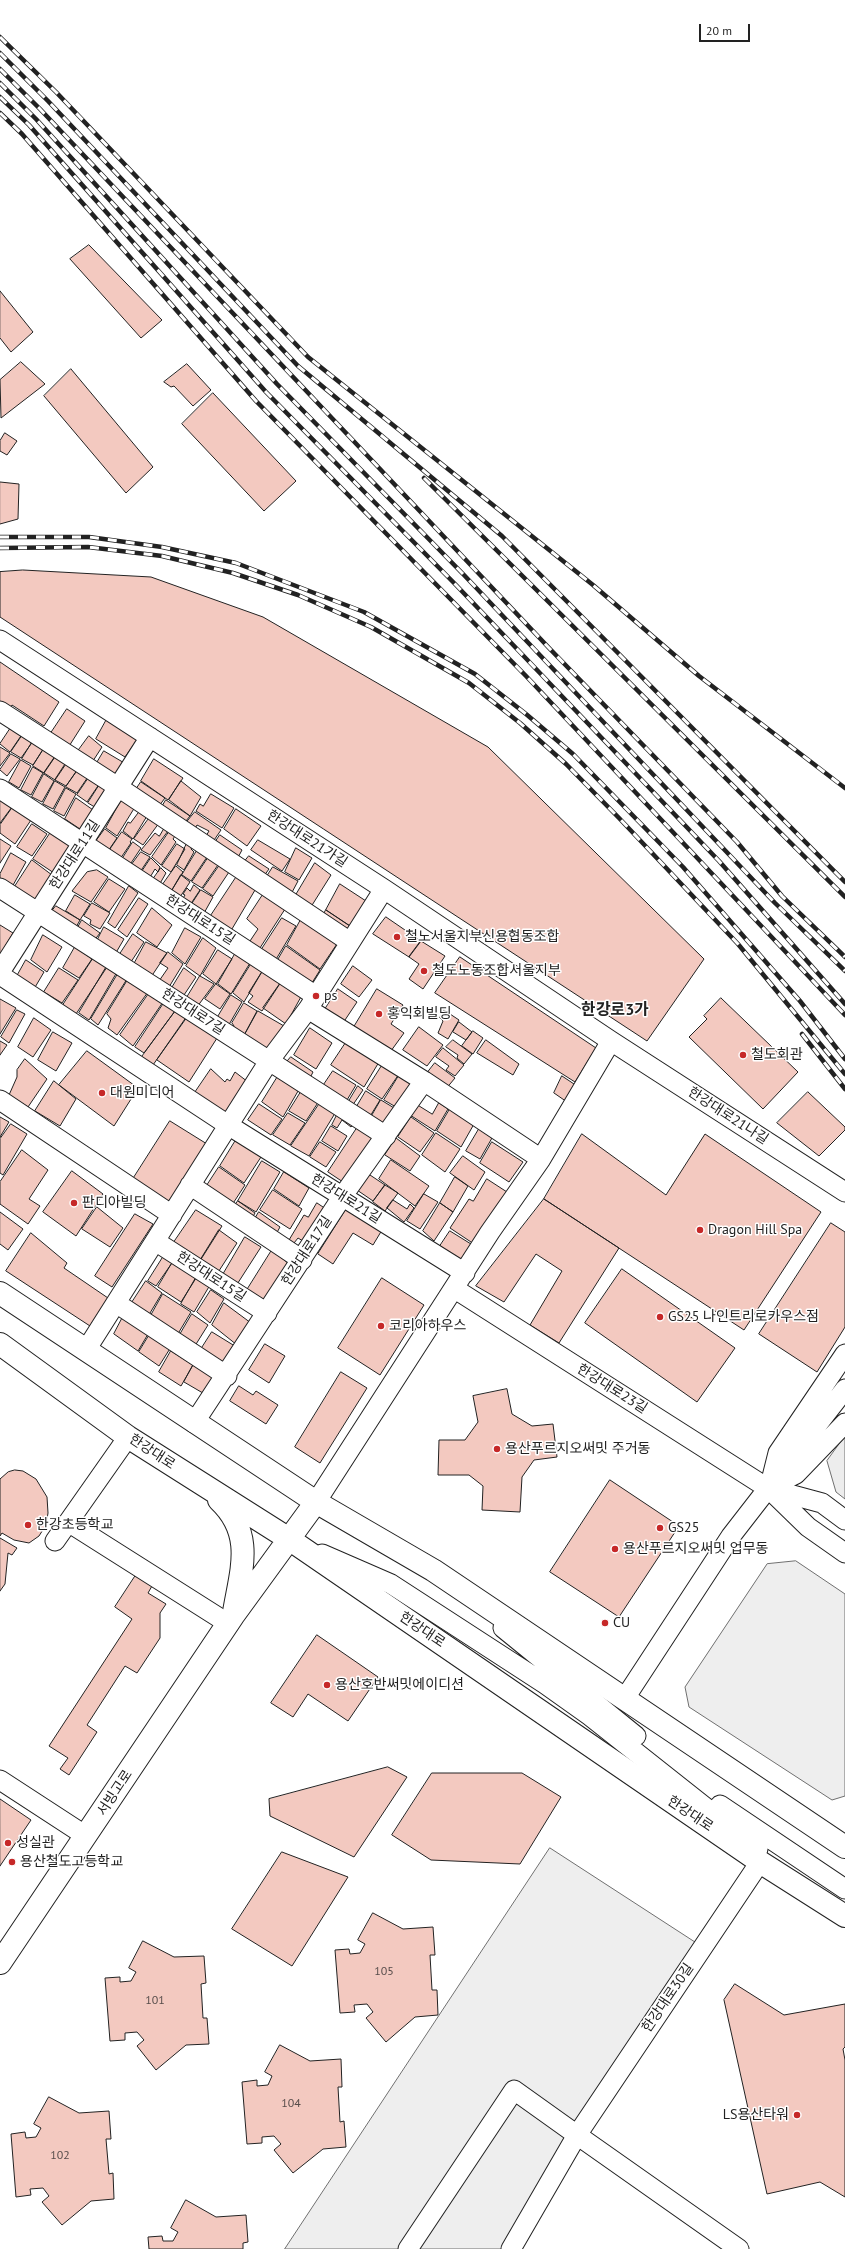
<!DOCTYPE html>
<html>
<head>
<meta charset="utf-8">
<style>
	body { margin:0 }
	#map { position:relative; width:845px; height:2249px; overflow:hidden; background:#fff; font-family:"PT Sans",sans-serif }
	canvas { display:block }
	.scale { position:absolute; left:699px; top:24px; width:51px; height:18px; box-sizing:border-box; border:2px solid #222; border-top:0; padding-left:5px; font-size:12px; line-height:14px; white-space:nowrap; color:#222; -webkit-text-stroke:3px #fff; paint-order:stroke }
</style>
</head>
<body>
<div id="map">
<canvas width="845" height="2249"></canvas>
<div class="scale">20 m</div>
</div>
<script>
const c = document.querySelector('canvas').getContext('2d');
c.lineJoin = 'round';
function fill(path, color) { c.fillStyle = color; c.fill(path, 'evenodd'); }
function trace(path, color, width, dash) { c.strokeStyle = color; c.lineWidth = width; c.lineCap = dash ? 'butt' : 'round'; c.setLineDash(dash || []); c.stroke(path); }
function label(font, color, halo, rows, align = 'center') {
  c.font = font + ' "PT Sans","Noto Sans KR",sans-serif'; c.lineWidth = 3; c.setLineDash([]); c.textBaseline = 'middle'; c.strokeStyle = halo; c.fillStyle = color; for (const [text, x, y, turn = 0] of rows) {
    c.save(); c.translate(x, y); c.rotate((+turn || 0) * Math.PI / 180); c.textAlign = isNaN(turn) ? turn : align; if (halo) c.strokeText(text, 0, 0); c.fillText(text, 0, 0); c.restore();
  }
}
const green = new Path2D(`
	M796,1561L845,1594V1796L832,1800L689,1707L685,1687L767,1564Z
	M550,1848L698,1944L504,2249H285Z`);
const parking = new Path2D(`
	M845,1436V1499L836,1492L827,1461Z`);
const building = new Path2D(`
	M89,245L162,320L141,338L70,259Z
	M0,291L33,332L11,352L0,338Z
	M21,362L45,384L1,418L0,380Z
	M187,364L211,390L193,406L174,386L171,387L164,382Z
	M71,369L153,467L126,493L44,396Z
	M213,393L296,481L264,511L182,424Z
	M5,433L17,441L7,455L0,451V441Z
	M0,482L19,484L18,519L0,524Z
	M23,570L151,577L263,617L488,747L704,959L647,1041L0,617V572Z
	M0,662L59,702L44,726L12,705L8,712L0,707Z
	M67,709L85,721L66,751L47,739Z
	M107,719L137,740L125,757L96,739Z
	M14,723L25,730L10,752L0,744Z
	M26,730L36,737L21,758L11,752Z
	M36,736L47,743L33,765L22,759Z
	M89,736L102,747L91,764L75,755Z
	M47,744L59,751L44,773L33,766Z
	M0,747L10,753L0,766Z
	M59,751L70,758L55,780L44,773Z
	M104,751L126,764L116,780L95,766Z
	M11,754L20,759L7,776L0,770Z
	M70,757L81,765L66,786L55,780Z
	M154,759L183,778L168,800L141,781Z
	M21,760L31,766L19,788L9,782Z
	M81,765L92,771L77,793L66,787Z
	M33,767L43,773L31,795L21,790Z
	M92,773L102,780L87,802L77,795Z
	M44,774L54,781L42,802L32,797Z
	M55,781L65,787L53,809L43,804Z
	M102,781L114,788L98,809L88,803Z
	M181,781L201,797L190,816L169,800Z
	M141,782L165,798L156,810L133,794Z
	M66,788L76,794L64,816L54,811Z
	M0,793L15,803L0,823Z
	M211,794L234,808L222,828L196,811L200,804L203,806Z
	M123,797L135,807L117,836L106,828Z
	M76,798L96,812L83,831L65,819Z
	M166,800L190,816L181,827L159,812Z
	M15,804L33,817L15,844L0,833V825Z
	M236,809L261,826L247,846L224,829Z
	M140,811L147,816L133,839L123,831L128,822L130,823Z
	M195,812L221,830L210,846L203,841L209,831L197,825L192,834L182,828Z
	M150,817L159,823L143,845L134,839Z
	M32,824L47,834L32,856L17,847Z
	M53,829L74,844L54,873L33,859Z
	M105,829L117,838L106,854L94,844Z
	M164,829L168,831L150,855L141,850L155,833L159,836Z
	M122,832L132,839L130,842L131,843L120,859L107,854Z
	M169,832L175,836L173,839L176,842L161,865L152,857Z
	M220,835L242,850L235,863L212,847Z
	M0,839L11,846L0,863Z
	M258,840L290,859L282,871L251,850Z
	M133,842L141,848L129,866L121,861Z
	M187,843L192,847L191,849L194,852L184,870L177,865Z
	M177,844L185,849L171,872L162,866Z
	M296,848L312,858L299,880L285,872Z
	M198,849L209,854L191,881L182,875Z
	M141,852L150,857L138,875L130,867Z
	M11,853L26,862L12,887L0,881V874Z
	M210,855L220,862L202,888L192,882Z
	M249,856L269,869L261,880L241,866Z
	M151,858L160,867L158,872L155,869L149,879L141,873Z
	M32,860L52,875L34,905L12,891Z
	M222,862L231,869L213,896L203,889Z
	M315,863L331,875L309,910L293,900Z
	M176,866L183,872L170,893L161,887Z
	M273,867L298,881L289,898L264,881Z
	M161,868L166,873L158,887L151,882Z
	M97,870L108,877L91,902L72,891L87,872Z
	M239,873L258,885L229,934L208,920Z
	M181,875L190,882L178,900L170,894Z
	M109,879L125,889L109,912L94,902Z
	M340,884L366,901L350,926L326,910Z
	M194,885L200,890L190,905L182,900L185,895L183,894L187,888L190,891Z
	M129,886L138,893L115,928L108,923Z
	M201,890L213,897L203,915L190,907Z
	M266,890L287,906L258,951L248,944L258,929L247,919Z
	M75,895L90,904L80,920L66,911Z
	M139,898L148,904L127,937L118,930Z
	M92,903L110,913L100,929L90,924L91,920L84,916Z
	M56,906L80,920L74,931L48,916Z
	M152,908L172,925L157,947L137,933Z
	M326,910L350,926L343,934L321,919Z
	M304,914L341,938L320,969L287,945Z
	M386,917L421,941L409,957L373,934Z
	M282,918L296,926L275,961L260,952Z
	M82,920L100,933L93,942L76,931Z
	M0,925L13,933L0,955Z
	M104,927L124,939L114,956L96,943Z
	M185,928L201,937L185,964L172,953Z
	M133,934L144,942L129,965L118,957Z
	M43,935L62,947L47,972L31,960Z
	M203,938L216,948L200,976L186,966Z
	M421,941L445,956L423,989L409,979L419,964L409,957Z
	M146,942L167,953L151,977L133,966Z
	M286,946L320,970L310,986L275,965Z
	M75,947L92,959L79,978L63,968Z
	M218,950L232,959L216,984L203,974Z
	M168,952L183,964L169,987L159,981L168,968L160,963Z
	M96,954L109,964L76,1014L63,1005Z
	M235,954L250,963L231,994L218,984Z
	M460,957L596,1048L575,1082L435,993Z
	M26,960L44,972L34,989L16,978Z
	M253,961L263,970L244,1002L233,993Z
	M107,966L117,972L89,1020L79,1013Z
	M353,966L372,980L359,997L341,984Z
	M59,968L78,980L62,1003L44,992Z
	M184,968L196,977L182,998L170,991Z
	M264,969L281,982L262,1011L248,1002L253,996L249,993Z
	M119,972L127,979L98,1025L91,1019Z
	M200,976L214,984L197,1007L186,999Z
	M129,978L148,992L117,1035L108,1028L111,1019L107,1014Z
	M282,981L302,995L286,1024L263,1008Z
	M216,984L230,994L220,1009L205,999Z
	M338,989L357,1002L341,1026L322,1014Z
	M377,989L403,1005L391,1024L404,1033L388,1055L351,1032Z
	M150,992L163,1002L133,1046L120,1035Z
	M231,995L242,1002L227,1028L216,1020Z
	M721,998L798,1072L763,1109L689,1037L707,1019L704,1016Z
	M0,999L16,1008L0,1034Z
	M164,1003L175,1011L144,1053L135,1047Z
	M244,1003L257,1011L242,1039L231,1031L234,1026L232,1023Z
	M177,1009L187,1016L153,1065L141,1058Z
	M17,1010L25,1014L9,1043L1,1037Z
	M444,1010L459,1020L448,1039L438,1033L443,1021L440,1018Z
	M258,1011L284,1026L268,1051L243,1038Z
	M189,1015L219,1035L189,1082L157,1060Z
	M34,1018L51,1030L33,1057L18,1047Z
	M459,1022L472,1032L466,1040L453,1032Z
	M419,1027L443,1045L427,1066L403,1050Z
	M310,1028L332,1043L316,1069L294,1055Z
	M473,1031L483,1038L473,1054L462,1046Z
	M53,1032L72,1043L56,1071L38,1060Z
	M453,1040L472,1054L464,1064L457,1058L458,1055L446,1047Z
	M486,1040L519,1064L513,1075L477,1053Z
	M0,1041L7,1045L0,1055Z
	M347,1041L379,1062L364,1087L331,1065Z
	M443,1048L464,1065L455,1076L446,1070L449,1066L436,1057Z
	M87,1051L138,1088L114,1126L59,1085Z
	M291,1057L313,1072L309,1080L285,1064Z
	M25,1059L47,1079L28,1107L9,1095L17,1077V1070Z
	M435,1063L455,1078L445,1090L439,1080L428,1072Z
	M383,1064L399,1074L382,1099L367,1089Z
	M211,1069L225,1082L227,1079L230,1081L235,1072L248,1082L227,1117L194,1094Z
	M333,1071L356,1085L344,1105L321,1089Z
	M280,1073L301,1086L283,1117L262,1102Z
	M400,1074L417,1085L401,1110L384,1100Z
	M562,1076L577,1086L567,1102L554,1093Z
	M54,1081L76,1099L60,1126L35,1111Z
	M358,1086L363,1090L350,1109L346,1106Z
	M304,1087L321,1098L306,1121L289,1111Z
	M366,1091L380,1100L369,1118L356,1108Z
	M808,1092L845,1127V1130L819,1156L777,1123Z
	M322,1100L337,1110L309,1156L291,1146Z
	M381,1100L399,1111L387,1130L370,1119Z
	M439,1103L448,1109L435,1131L410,1115L416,1104L432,1114Z
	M259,1104L282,1119L271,1135L248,1120Z
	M450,1109L474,1124L461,1147L437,1131Z
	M339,1111L355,1122L351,1127L342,1120L337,1128L332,1125Z
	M288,1113L305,1123L290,1145L273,1135Z
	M0,1117L9,1122L0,1137Z
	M411,1117L434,1133L420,1152L398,1137Z
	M170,1121L207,1144L169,1202L133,1179Z
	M11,1124L27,1134L3,1175L0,1173V1139Z
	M359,1125L381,1138L346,1184L328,1172Z
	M331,1126L347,1136L338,1151L322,1141Z
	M479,1129L492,1138L480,1159L466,1151Z
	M436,1133L460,1149L445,1172L422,1155Z
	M582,1134L666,1195L705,1134L821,1212L744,1330L544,1199Z
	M396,1138L420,1156L410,1171L385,1155Z
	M236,1140L261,1157L244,1183L220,1166Z
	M320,1142L336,1152L326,1167L310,1157Z
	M492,1142L523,1162L509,1182L480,1163Z
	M22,1150L48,1170L29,1199L40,1206L28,1224L0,1204V1182Z
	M463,1156L485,1172L474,1190L450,1173Z
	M391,1160L429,1186L415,1206L379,1179Z
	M262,1161L280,1172L256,1212L238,1201Z
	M219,1167L245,1185L230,1208L204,1190Z
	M72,1171L103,1194L76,1236L43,1212Z
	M284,1172L309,1188L299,1206L274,1189Z
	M367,1173L385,1185L373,1201L357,1190Z
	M455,1177L468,1186L453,1212L440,1203Z
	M487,1179L507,1192L474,1244L450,1228L469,1199L473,1201Z
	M385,1185L398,1193L385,1211L373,1202Z
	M273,1190L302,1209L290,1229L260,1210Z
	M424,1194L438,1202L420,1229L407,1221Z
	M544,1199L619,1248L559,1343L530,1325L562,1271L536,1254L504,1302L476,1286Z
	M393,1200L407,1209L410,1204L414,1208L404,1222L387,1208Z
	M238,1201L255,1213L251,1220L233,1208Z
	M317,1203L329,1211L308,1244L298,1238L290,1248L286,1245L304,1215L308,1217Z
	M440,1203L453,1212L434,1241L423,1231Z
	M97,1207L123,1228L110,1247L82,1229Z
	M347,1208L382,1230L373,1245L353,1233L333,1264L318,1254Z
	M196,1210L222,1226L198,1264L170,1248Z
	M0,1212L23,1229L8,1250L0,1244Z
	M259,1212L280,1227L275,1236L253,1222Z
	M135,1214L153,1224L112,1287L95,1276Z
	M831,1223L845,1232V1327L817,1372L759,1334Z
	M219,1230L237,1243L215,1277L198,1264Z
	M450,1231L471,1244L460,1261L438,1249Z
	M31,1233L67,1263L64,1268L108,1298L90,1326L6,1271Z
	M245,1237L261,1247L234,1289L221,1278Z
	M272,1250L289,1264L265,1303L247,1290Z
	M165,1254L174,1260L156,1286L148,1281Z
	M174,1260L198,1275L181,1302L158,1287Z
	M622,1269L735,1348L697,1402L585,1323Z
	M197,1276L210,1285L194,1312L181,1304Z
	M382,1278L424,1305L380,1375L338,1348Z
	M146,1281L162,1293L147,1318L129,1307Z
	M211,1290L224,1299L210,1323L197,1312Z
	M163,1294L191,1312L176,1337L149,1319Z
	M224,1303L251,1323L237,1345L212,1325Z
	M125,1313L151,1329L138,1351L114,1334Z
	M192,1314L208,1325L193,1349L178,1338Z
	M212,1332L238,1348L224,1371L198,1354Z
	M150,1334L171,1347L159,1366L139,1352Z
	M265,1344L285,1356L269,1383L249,1370Z
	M171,1351L193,1365L181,1386L159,1372Z
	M197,1358L221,1376L208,1396L184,1382Z
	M341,1372L367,1388L320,1463L295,1447Z
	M239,1386L253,1395L256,1391L278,1405L266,1424L230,1401Z
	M507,1389L512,1414L532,1426L553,1424L557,1457L534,1460L522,1477L520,1512L482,1510L483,1486L469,1475H438L439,1440H465L478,1422L473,1396Z
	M15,1470L23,1471L36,1479L47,1497L48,1513L46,1525L39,1536L29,1543L14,1540L2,1533L0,1536V1479L8,1472Z
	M610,1480L679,1526L619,1617L550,1572Z
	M0,1538L17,1548L12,1555L8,1553L5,1584L0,1591Z
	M136,1575L152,1586L148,1593L166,1604L160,1613V1638L137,1673L125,1666L87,1725L97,1732L69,1775L60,1769L68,1758L49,1746L132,1619L115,1607Z
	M317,1635L378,1677L348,1721L308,1694L293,1717L271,1703Z
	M388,1767L407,1777L354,1857L270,1816L269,1799Z
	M432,1773H522L561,1797L520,1864L431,1860L392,1835Z
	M0,1799L31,1820L0,1866Z
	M282,1852L348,1877L292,1966L232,1929Z
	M373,1913L403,1929L433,1927L435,1955H430L432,1990H437L438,2015L415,2017L386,2042L366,2018L373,2012L367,2004L354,2005L355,2012L340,2013L335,1950L349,1949L350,1954L360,1953L365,1944L358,1940Z
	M143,1941L174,1957L204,1956L206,1983L201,1984L203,2018H207L209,2044L186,2045L156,2070L137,2046L144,2040L137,2032L125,2033V2040L110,2041L105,1978L120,1977V1982L131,1981L136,1972L129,1968Z
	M735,1984L784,2015L845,2004V2047L843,2049L845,2060V2197L820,2182L767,2194L724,2000Z
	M280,2045L310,2061L341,2059L342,2087H338L340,2122L344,2121L346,2147L323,2149L293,2173L274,2150L281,2144L274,2136L262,2137V2143L247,2144L242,2082L257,2080V2086L268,2085L272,2076L265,2072Z
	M49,2097L79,2113L109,2111L111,2139H106L109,2174L113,2173L114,2199L91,2201L62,2225L42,2202L49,2196L43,2188L30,2189L31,2195L16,2197L11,2134L25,2132L26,2138L36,2137L41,2128L34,2124Z
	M186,2200L216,2217L246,2215L248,2242L243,2243V2249H149L148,2237L162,2236L163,2241H173L178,2232L171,2228Z`);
const minor = new Path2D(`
	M0,640L384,889L611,1041L845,1192
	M0,711L118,787L350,942
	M0,789L316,996
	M0,888L386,1136
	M0,972L150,737
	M0,975L228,1125L465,1273
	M308,1009L424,1081L541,1159
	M0,1100L172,1215
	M190,1185L302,1260
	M155,1241L267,1313
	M455,1289L769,1489L808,1527L845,1553
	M116,1303L227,1376
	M86,1350L269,1061L308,1009L384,889
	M194,1423L342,1197L424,1081
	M784,1480L796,1474L845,1423
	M771,1481L778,1453L845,1354
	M770,1489L822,1503L845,1520
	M316,1502L490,1232L541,1159L611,1041
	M68,1522L229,1624
	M55,1541L128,1437
	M322,1554L391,1584L545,1684L590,1716L758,1849
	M503,1628L636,1736
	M625,1698L731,1536L845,1389
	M0,1780L86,1836
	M720,1805L845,1889
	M408,2249L514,2090L577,2135L760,1862
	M511,2249L577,2135L739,2249`);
const major = new Path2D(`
	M0,1293L316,1502L433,1570L845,1847
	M0,1344L128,1437L289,1539L760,1862L845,1916
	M219,1500C255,1534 241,1570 234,1612
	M0,1963L233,1616L316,1502`);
const rail = new Path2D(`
	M0,37L56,92L308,357L593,585L699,676L845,788
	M0,53L48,101L298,366L502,536L845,882
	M0,69L40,109L550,649L737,842L782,896L845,957
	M0,83L36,119L277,384L464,575L775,903L845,971
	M0,97L29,125L266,392L456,585L719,861L845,1004
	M0,113L22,134L256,401L526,676L845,1015
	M424,478L845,897
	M0,537H89L162,547L236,563L364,612L475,674L526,714L573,754L683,867L800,1001L845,1059
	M0,548L88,547L162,556L233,573L298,595L371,627L469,683L520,723L566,764L619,818L738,944L845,1074
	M802,1034L845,1089`);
const markers = [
	[397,937,4,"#c62828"],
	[424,971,4,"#c62828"],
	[316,996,4,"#c62828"],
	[379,1014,4,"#c62828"],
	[743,1055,4,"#c62828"],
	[102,1093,4,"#c62828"],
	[74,1203,4,"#c62828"],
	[700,1230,4,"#c62828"],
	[660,1317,4,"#c62828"],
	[381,1326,4,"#c62828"],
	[497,1449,4,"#c62828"],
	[28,1525,4,"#c62828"],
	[660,1528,4,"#c62828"],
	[615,1549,4,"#c62828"],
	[605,1623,4,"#c62828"],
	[327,1685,4,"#c62828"],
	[8,1843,4,"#c62828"],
	[12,1862,4,"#c62828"],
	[797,2115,4,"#c62828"]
];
const numberNames = [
	["105",384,1972],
	["101",155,2001],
	["104",291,2104],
	["102",60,2156]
];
const streetNames = [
	["한강대로21가길",307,839,33],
	["한강대로11길",75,855,-57],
	["한강대로15길",200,920,33],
	["한강대로7길",193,1012,33],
	["한강대로21나길",728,1116,33],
	["한강대로21길",346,1199,32],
	["한강대로17길",307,1251,-57],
	["한강대로15길",211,1277,33],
	["한강대로23길",612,1389,32],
	["한강대로",152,1452,33],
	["한강대로",422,1630,34],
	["서빙고로",115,1793,-57],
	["한강대로",690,1814,34],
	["한강대로30길",668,1998,-56]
];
const poiNames = [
	["철노서울지부신용협동조합",405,937],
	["철도노동조합서울지부",432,971],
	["ps",324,996],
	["홍익회빌딩",387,1014],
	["철도회관",751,1055],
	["대원미디어",110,1093],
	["판디아빌딩",82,1203],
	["Dragon Hill Spa",708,1230],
	["GS25 나인트리로카우스점",668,1317],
	["코리아하우스",389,1326],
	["용산푸르지오써밋 주거동",505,1449],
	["한강초등학교",36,1525],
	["GS25",668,1528],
	["용산푸르지오써밋 업무동",623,1549],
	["CU",613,1623],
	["용산호반써밋에이디션",335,1685],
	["성실관",16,1843],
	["용산철도고등학교",20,1862],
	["LS용산타워",789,2115,"right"]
];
const quarterNames = [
	["한강로3가",615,1010]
];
fill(green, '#eee');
trace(green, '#6f6f6f', 1);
fill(parking, '#ededed');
trace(parking, '#6f6f6f', 1);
fill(building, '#f3c9c0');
trace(building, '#222', 1);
trace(minor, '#222', 21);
trace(major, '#222', 24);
trace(minor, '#fff', 19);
trace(major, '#fff', 22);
trace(rail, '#222', 4.5);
trace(rail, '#fff', 3, [9]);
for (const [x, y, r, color] of markers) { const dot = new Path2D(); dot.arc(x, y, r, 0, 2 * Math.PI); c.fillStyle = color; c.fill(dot); trace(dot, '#fff', 1.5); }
label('12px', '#564c4a', null, numberNames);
label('14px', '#222', '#fff', streetNames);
label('14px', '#222', '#fff', poiNames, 'left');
label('bold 16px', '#222', '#fff', quarterNames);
</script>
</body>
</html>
